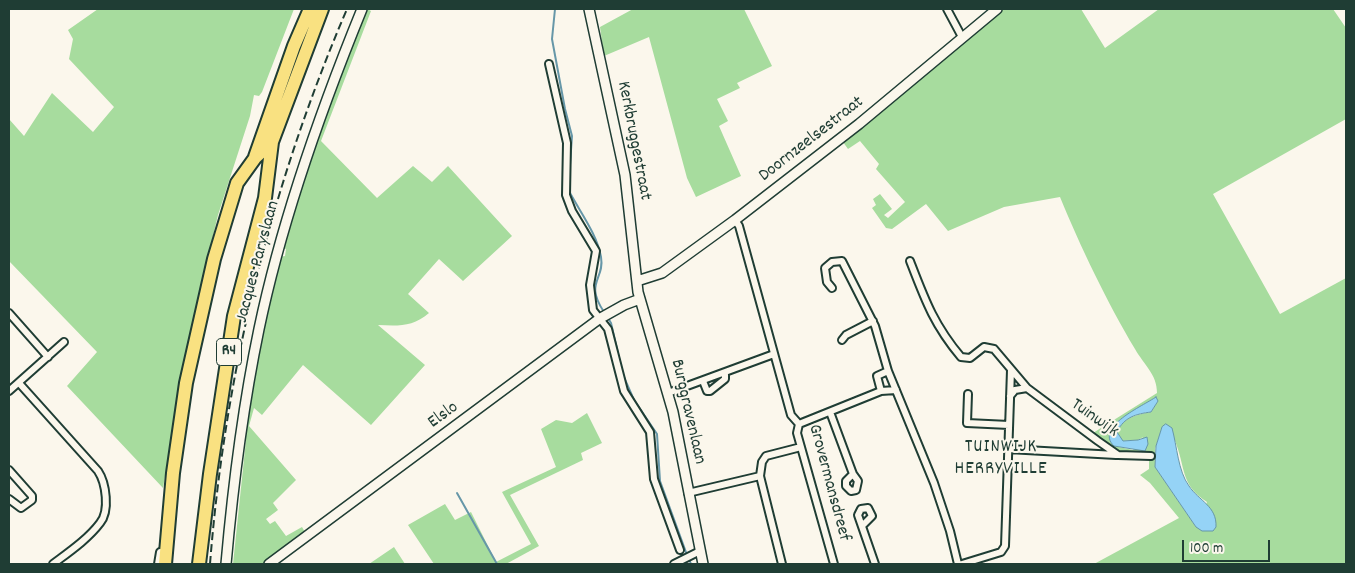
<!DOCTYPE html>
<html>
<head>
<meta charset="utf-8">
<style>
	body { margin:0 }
	#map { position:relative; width:1355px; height:573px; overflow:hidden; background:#fbf7ec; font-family:Dekko,sans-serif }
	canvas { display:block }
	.frame { position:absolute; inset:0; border:10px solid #1f3d34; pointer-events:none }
	.scale { position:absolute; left:1182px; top:540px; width:88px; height:22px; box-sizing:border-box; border:2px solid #1f3d34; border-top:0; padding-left:6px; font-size:15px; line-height:18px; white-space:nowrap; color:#1f3d34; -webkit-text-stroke:4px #fbf7ec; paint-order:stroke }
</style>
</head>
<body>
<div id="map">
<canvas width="1355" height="573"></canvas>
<div class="frame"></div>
<div class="scale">100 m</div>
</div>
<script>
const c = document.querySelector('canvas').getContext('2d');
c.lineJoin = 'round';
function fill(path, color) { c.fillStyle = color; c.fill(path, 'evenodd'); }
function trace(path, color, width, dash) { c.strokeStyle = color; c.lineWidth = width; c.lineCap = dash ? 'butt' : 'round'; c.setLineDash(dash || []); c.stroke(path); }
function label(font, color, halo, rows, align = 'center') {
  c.font = font + ' Dekko,sans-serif'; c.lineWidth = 4; c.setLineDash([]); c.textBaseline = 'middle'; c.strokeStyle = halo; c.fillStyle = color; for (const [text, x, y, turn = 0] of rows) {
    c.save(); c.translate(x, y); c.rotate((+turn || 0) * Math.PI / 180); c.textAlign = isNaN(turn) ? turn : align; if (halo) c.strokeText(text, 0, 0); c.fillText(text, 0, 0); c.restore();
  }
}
const green = new Path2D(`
	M98,9H294L262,92L259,96L254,95L250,116L218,215L196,307L184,361L163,488L67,386L97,352L9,261V119L24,136L52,93L93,132L114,107L69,59L73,39L68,30Z
	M367,9L371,11L321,141L377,198L413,166L432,182L448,166L512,236L463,281L439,259L408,294L429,313C413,327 398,326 378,325L425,365L371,425L303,365L262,415L254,408L249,426L296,480L273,503L278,510L266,519L270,524L275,521L286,536L302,527L306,534L264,564H233L246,440L242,439L263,325L279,257L285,256L286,249L283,248C306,167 332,86 367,9Z
	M633,9H744L772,66L737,83L740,88L717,99L728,121L719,126L741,176L696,197L687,178L649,37L604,56L600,27Z
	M1003,9H1081L1105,48L1159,9H1333L1346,28V119L1213,194L1280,314L1346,278V564H1094L1179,518L1150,483L1140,475L1149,469V453L1118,452L1093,433L1157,393C1157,374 1144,365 1135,349C1108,304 1080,246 1060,197L1004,207L948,231L926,204L892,229L886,228L872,208L876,205L873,199L880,194L892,209L884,215L888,218L905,202L876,169L879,164L860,141L848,149L843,142ZM1158,401L1151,412C1136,415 1124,417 1117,432L1122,441L1138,440L1143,437L1133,450L1114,446L1109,435L1114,424ZM1162,428C1166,431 1173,436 1175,441C1186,468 1180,485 1207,502L1196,527L1155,467V449Z
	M587,413L602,443L581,453L583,460L510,495L539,546L506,564H434L408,525L445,504L455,520L471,512L496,562L531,544L502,492L556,467L541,429L556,420L572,423Z
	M394,547L405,564H369Z`);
const water = new Path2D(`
	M1156,397L1158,401L1151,412C1136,414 1124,417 1117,432L1123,441L1138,440L1147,437L1148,444L1145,451L1114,446C1094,427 1143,406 1156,397Z
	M1166,424L1172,428C1177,446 1178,471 1189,486C1199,501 1217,506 1216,527L1213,531H1202L1196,527L1155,467L1156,446L1162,427Z`);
const stream = new Path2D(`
	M555,9L552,39L565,109L572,136L569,179
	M569,191C580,212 597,234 601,257C605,280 584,282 604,312
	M608,318L611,323L623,375L634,400L657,434L660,481L687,555
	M457,493L497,564
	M689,559L691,564`);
const street = new Path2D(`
	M947,9L962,37
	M549,64L567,143L566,195L572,211L596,251L590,285L593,310L608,329L624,391L650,432L654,479L680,550
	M735,220L739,226L791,415L799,424L797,433L834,564
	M910,261C925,300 934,325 961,357L970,358L984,347L994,349L1027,388L1098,441L1118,455L1151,456
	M832,288L827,282L825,268L832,262L842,261L875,326L888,371L934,483L950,531L958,564
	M9,313L48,357
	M842,340L846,335L873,321
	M703,381L707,391H710L725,379V373
	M19,383L98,471C106,483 110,511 100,523C88,539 69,552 53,564
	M9,391L64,342
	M881,391L877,376L888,371
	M668,393L774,354
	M968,394L967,423L1009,425
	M1010,396L1015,390L1027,388
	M830,412L853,474L858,481L856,490L851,491L846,486V481L853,474
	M799,424L881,391L896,390
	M1008,449L1116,455
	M9,470L32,496V500L21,508L9,499
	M760,476L762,462L766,456L801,447
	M688,493L760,476L782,564
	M863,525L872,516L868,508L861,509L858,515L875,564
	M158,564L160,552
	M674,564L700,551
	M962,564L1001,552L1005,546L1011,370`);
const secondary = new Path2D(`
	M589,9L625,175L638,292L673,412L703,564
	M637,281L662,273L735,220L859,124L997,9
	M226,564C233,485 243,406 259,329C282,219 320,112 362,9
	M269,564L599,319L624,305L640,299`);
const highway = new Path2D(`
	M255,157L294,46L310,9
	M165,564L173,473L186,383L214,259L237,183L255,158L272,142
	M199,564L210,474L234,316L265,198L272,142L322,9`);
const rail = new Path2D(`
	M210,564C225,372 271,186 347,9`);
const shields = [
	[229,352,25]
];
const shieldNames = [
	["R4",229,352]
];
const streetNames = [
	["Doornzeelsestraat",812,140,-38],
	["Kerkbruggestraat",633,141,79],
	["Jacques Paryslaan",259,262,-75],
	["Burggravenlaan",687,412,77],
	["Elslo",444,416,-36],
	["Tuinwijk",1094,419,35],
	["Grovermansdreef",828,483,75]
];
const neighbourhoodNames = [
	["TUINWIJK",1001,448],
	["HERRYVILLE",1001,470]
];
fill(green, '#a7dc9e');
fill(water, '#95d3f6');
trace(water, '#6697a8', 1);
trace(stream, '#6697a8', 2);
trace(street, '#1f3d34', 10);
trace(secondary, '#1f3d34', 12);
trace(highway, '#1f3d34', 16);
trace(street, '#fbf7ec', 6);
trace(secondary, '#fbf7ec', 9);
trace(highway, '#f9e181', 12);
trace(rail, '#1f3d34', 2, [8, 4]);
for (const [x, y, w] of shields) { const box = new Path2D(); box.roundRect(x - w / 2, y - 13.5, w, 27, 4); c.fillStyle = '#fbf7ec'; c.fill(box); trace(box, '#1f3d34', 1); }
label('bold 16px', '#1f3d34', null, shieldNames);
label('18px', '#1f3d34', '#fbf7ec', streetNames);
c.letterSpacing = '1px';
label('19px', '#1f3d34', '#fbf7ec', neighbourhoodNames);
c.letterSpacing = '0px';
</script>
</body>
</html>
